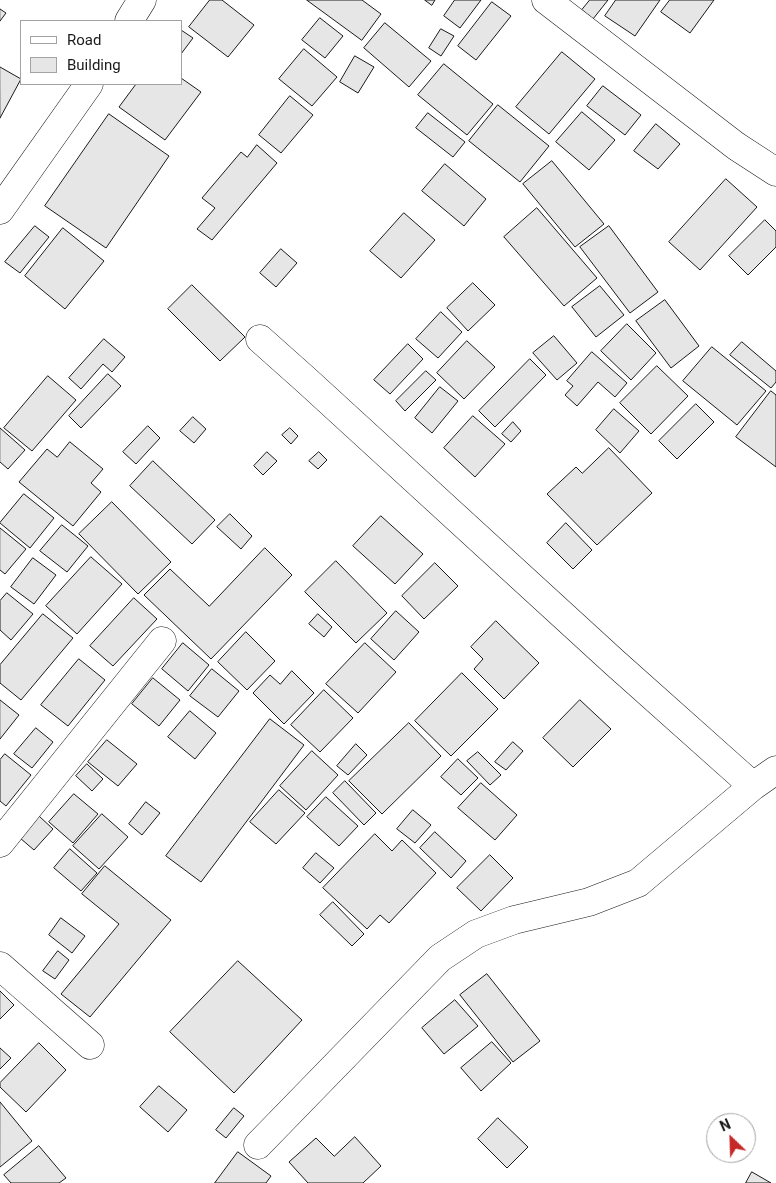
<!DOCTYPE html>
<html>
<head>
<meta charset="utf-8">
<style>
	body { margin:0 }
	#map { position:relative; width:776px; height:1183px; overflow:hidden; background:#fff; font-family:Roboto,sans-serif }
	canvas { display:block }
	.legend { position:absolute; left:20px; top:20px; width:162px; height:65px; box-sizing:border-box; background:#fff; border:1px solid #a3a3a3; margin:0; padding:6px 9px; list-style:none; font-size:15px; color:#1a1a1a }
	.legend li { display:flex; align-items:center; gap:10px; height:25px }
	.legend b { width:25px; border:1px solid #a3a3a3 }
	.north { position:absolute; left:706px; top:1113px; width:50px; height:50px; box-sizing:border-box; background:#fff; border:1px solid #a3a3a3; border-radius:50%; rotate:336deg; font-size:14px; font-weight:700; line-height:20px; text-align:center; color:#1a1a1a }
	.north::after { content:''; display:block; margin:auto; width:18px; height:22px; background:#c62828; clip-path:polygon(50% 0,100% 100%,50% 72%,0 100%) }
</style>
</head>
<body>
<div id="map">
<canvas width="776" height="1183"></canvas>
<ul class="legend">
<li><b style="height:6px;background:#fff"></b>Road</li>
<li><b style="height:14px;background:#e6e6e6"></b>Building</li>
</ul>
<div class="north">N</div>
</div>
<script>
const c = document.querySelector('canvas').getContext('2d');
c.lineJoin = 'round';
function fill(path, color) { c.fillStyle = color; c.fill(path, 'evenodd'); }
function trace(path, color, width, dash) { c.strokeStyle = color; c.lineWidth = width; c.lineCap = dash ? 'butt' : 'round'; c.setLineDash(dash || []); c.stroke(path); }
const building = new Path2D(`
	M210,0H222L254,25L228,57L189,27Z
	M307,0H362L381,14L362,40Z
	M425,0H435L432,5Z
	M455,0H481L460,28L444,16Z
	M590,0H608L593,19L582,10Z
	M616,0H660L635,36L605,16Z
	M670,0H714L690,33L661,12Z
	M492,2L511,16L476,60L458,46Z
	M0,9L6,13L0,21Z
	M320,18L343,36L325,58L302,40Z
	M385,23L431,61L409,87L364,48Z
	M441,29L454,36L441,56L429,48Z
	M181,30L193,38L181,54Z
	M304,49L337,77L312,106L279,79Z
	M562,52L595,79L549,134L516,107Z
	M355,56L374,67L358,93L340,82Z
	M444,64L493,104L467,135L418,95Z
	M0,67L21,79L0,118Z
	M181,78L201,92L165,140L119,107L136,84H181Z
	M603,86L641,115L625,135L587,106Z
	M290,96L313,115L281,153L259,135Z
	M498,105L549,146L520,182L469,141Z
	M582,112L615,140L589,170L556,142Z
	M428,113L465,142L453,157L416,128Z
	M109,114L169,156L106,248L45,206Z
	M656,124L680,144L658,169L634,151Z
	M257,145L277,163L212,240L197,229L215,208L202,198L241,152L247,157Z
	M552,161L604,224L575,247L523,184Z
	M445,164L486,199L464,226L422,191Z
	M726,179L757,207L700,270L669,242Z
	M537,208L597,278L564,306L504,237Z
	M404,213L435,240L401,278L370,251Z
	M765,220L776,231V247L748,275L729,256Z
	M35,226L49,237L20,273L5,262Z
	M609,226L658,292L630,313L580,247Z
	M63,228L104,261L65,309L25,276Z
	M281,249L297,263L276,287L260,273Z
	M473,283L495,305L468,331L447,308Z
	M192,285L245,337L220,361L168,309Z
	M600,286L624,315L596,337L572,307Z
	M665,300L699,346L671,368L636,321Z
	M441,312L462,332L438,358L416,339Z
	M627,324L656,353L631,380L601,351Z
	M554,336L577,363L557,380L533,353Z
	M104,339L125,357L112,372L103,364L81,389L69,378Z
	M467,341L495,367L464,399L437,373Z
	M742,342L776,371V382L771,388L730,355Z
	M408,344L423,359L390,394L374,380Z
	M712,347L766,391L737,425L683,381Z
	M592,352L627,383L615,397L598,382L577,406L565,395L573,386L567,381Z
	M530,359L546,375L495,427L479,411Z
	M657,366L688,396L651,434L620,403Z
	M426,371L436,380L405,411L396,401Z
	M108,374L121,386L81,428L69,416Z
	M48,376L76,400L32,451L4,428Z
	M440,387L458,401L432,433L415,418Z
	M771,391L776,395V467L736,437Z
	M696,404L714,422L677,459L659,441Z
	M614,409L639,431L620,453L596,430Z
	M473,416L505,444L475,477L444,448Z
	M193,417L206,429L194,443L180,431Z
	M513,422L521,431L511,442L502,434Z
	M148,426L160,438L136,464L123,452Z
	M0,428L25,450L8,469L0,462Z
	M290,428L298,436L291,444L282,435Z
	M70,442L103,469L91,483L101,492L73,526L19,482L47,449L57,457Z
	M609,448L652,493L597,545L547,494L576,467L582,473Z
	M267,452L277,461L263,475L254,466Z
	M319,452L327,460L318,469L309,461Z
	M153,461L215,520L192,544L130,486Z
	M24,494L54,518L30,548L0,523Z
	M112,502L171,562L138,594L79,534Z
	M230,514L252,536L241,549L217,527Z
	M381,516L423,554L395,584L353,546Z
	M566,523L592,550L573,569L547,543Z
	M62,525L88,546L67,572L40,551Z
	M0,528L26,549L5,574L0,570Z
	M265,548L292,575L211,659L144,595L170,569L209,606Z
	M91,557L122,584L77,634L46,606Z
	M33,558L56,575L34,604L11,587Z
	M336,561L387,613L356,643L305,592Z
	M435,563L458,586L424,619L402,596Z
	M7,593L33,614L11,640L0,630V601Z
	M134,598L157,619L113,666L90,646Z
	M396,611L419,632L394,660L371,639Z
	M43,614L73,638L21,700L0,683V665Z
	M318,614L332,627L324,637L309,624Z
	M496,621L539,663L504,699L474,669L483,659L471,647Z
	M246,632L275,661L247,690L218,662Z
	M183,643L209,665L188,691L162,669Z
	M365,643L396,672L358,713L326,684Z
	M79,659L105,680L68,726L41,705Z
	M212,669L239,691L218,717L190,696Z
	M292,671L314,693L284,724L253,693L270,675L280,684Z
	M462,673L498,709L451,756L415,721Z
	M153,678L180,700L159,726L132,704Z
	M324,690L353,718L320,752L291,725Z
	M0,700L19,715L0,739Z
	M580,700L611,729L573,767L543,738Z
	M190,711L216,733L195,759L168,737Z
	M270,719L304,745L201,882L166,856Z
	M409,723L441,756L382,814L349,781Z
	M36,728L53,742L32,768L14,754Z
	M107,740L137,764L118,786L88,762Z
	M513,742L523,751L506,770L495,762Z
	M356,744L367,755L348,775L337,766Z
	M312,751L338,775L306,810L280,786Z
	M478,752L501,775L490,785L467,761Z
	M5,754L31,775L6,806L0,801V760Z
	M458,759L478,778L461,795L441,777Z
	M87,764L103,779L92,791L76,776Z
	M345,781L376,813L364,825L333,793Z
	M481,783L517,815L495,840L458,808Z
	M279,790L305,813L276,844L250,822Z
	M74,794L98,814L73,843L49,822Z
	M326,797L358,826L339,846L307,817Z
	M146,802L160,813L142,835L129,824Z
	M413,810L431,825L415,843L397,829Z
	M102,814L128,837L99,869L73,846Z
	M39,816L53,829L34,850L20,838Z
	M435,832L466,861L451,878L420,848Z
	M375,834L392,851L402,840L436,873L389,923L380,915L367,929L323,888Z
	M70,849L97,873L81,891L54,868Z
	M316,853L334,868L320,883L303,868Z
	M490,855L513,878L481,911L457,888Z
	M105,866L171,920L90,1017L61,994L119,924L82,894Z
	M333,902L364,934L352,946L320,915Z
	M61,918L85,936L72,953L49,935Z
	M58,951L69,960L55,979L43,971Z
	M238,961L302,1020L234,1093L170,1032Z
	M487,974L540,1041L513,1062L460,995Z
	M0,991L14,1005L0,1019Z
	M455,1000L478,1026L444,1054L422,1028Z
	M492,1042L511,1063L481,1091L461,1068Z
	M39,1043L66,1070L26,1112L0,1087V1083Z
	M0,1048L11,1058L0,1069Z
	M159,1086L187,1110L168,1132L140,1107Z
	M0,1102L32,1141L0,1167Z
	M234,1108L244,1116L226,1138L216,1130Z
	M498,1118L528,1147L507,1168L478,1139Z
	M355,1137L381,1166L363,1183H308L289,1162L316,1138L334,1156Z
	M39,1146L66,1178L59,1183H11L4,1175Z
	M238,1152L271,1176L266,1183H215Z
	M752,1172L771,1183H746Z`);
const minor = new Path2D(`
	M546,0L736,146L776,172
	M129,21L142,0
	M0,210L89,84
	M260,339L306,380L614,662L753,786
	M0,843L162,641
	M0,966L90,1045
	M258,1145L440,958L476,934L514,920L589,902L638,883L753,786L776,770`);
fill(building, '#e6e6e6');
trace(building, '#1a1a1a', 1);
trace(minor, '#1a1a1a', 29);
trace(minor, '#fff', 28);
</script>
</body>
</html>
